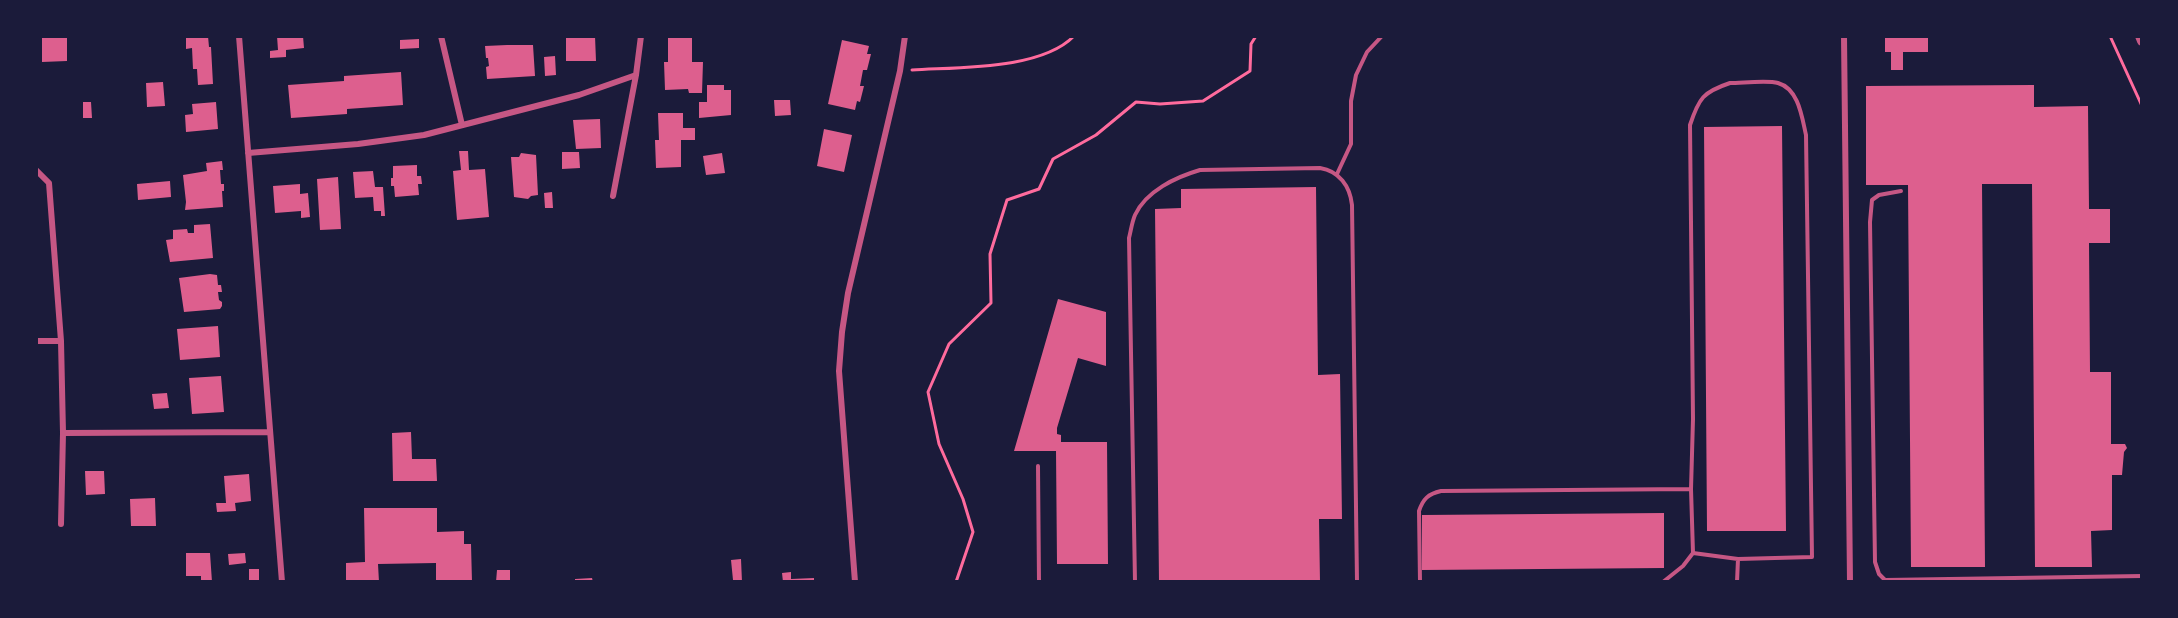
<!DOCTYPE html>
<html>
<head>
<meta charset="utf-8">
<style>
	body { margin:0 }
	#map { position:relative; width:2178px; height:618px; overflow:hidden; background:#1b1b3a; font-family:Lato,sans-serif }
	canvas { display:block }
	.frame { position:absolute; inset:0; border:38px solid #1b1b3a; pointer-events:none }
</style>
</head>
<body>
<div id="map">
<canvas width="2178" height="618"></canvas>
<div class="frame"></div>
</div>
<script>
const c = document.querySelector('canvas').getContext('2d');
c.lineJoin = 'round';
function fill(path, color) { c.fillStyle = color; c.fill(path, 'evenodd'); }
function trace(path, color, width, dash) { c.strokeStyle = color; c.lineWidth = width; c.lineCap = dash ? 'butt' : 'round'; c.setLineDash(dash || []); c.stroke(path); }
const building = new Path2D(`
	M42,36H67V61L42,62Z
	M186,36H208L209,47H211L213,84L198,85L197,69H193L192,48L186,49Z
	M277,36H303L304,48L286,50V57L270,58V51L278,50Z
	M566,36H595L596,61H566Z
	M668,36H692V62H703L702,93H689L688,89L665,90L664,62H668Z
	M1885,36H1928V52H1903V70H1891V52H1885Z
	M419,39V48L400,49V40Z
	M842,40L869,46L867,54H871L867,70H863L860,86H864L860,102L857,101L855,110L828,104Z
	M507,45H533L535,76L487,79L486,67L489,66L488,58H486L485,46Z
	M555,56L556,75L545,76L544,57Z
	M401,72L403,105L347,109V114L291,118L288,85L344,81V76Z
	M163,82L165,106L147,107L146,83Z
	M707,85H724V90H731V115L699,118V102H707Z
	M2034,85V107L2088,106L2089,209H2110V243H2089L2090,372H2111V444H2125L2127,448L2124,452L2122,475H2112V530L2091,531L2092,567H2035L2032,184H1982L1985,567H1911L1908,185H1866V86Z
	M774,100H790L791,115L775,116Z
	M83,102H91L92,118H83Z
	M216,102L218,129L186,132L185,115L193,114L192,104Z
	M658,113H683V128H695V140H681V167L656,168L655,140H659Z
	M600,119L601,148L576,149L573,120Z
	M1782,126L1786,531H1707L1704,127Z
	M824,129L852,135L844,172L817,166Z
	M459,151H468L469,170L485,169L489,217L457,220L453,171L461,170Z
	M562,152H579L580,168L562,169Z
	M521,153L536,155L538,195L531,196L528,199L514,197L511,157H519Z
	M722,153L725,173L706,175L703,156Z
	M222,161L223,170H220L221,184H224V191H222L223,207L185,210L186,202L183,175L207,171L206,163Z
	M417,165V176H421L422,184H418L419,195L395,197L394,186H391V178H393V166Z
	M373,171L375,187H383L385,216H381V211H374L373,197L355,198L353,172Z
	M338,177L341,229L320,230L317,179Z
	M170,181L171,197L138,200L137,184Z
	M300,184V194L308,193L310,217L301,218V211L275,213L273,186Z
	M1316,187L1318,375L1340,374L1342,519H1319L1320,582H1159L1155,209L1181,208V189Z
	M552,192L553,208H545L544,193Z
	M210,224L213,258L170,262L166,240L173,239V230L187,229L188,233H194V225Z
	M210,274L217,275L218,285H221L222,292H218L219,300L222,302V306L220,309L184,312L179,278Z
	M1058,299L1106,312V366L1078,358L1057,428V434L1061,435V442H1107L1108,564H1057L1056,451H1014Z
	M218,326L220,357L180,360L177,329Z
	M221,376L224,412L192,414L189,378Z
	M167,393L169,408L154,409L152,394Z
	M411,432L412,459H436L437,481H393L392,433Z
	M85,471H104L105,494L86,495Z
	M249,474L251,501L235,503L236,511L217,512L216,503H226L224,476Z
	M155,498L156,526H131L130,499Z
	M364,508H437V532L464,531V544H471L472,582H436V563L378,564L379,582H346V563L365,562Z
	M1664,513V568L1422,570V515Z
	M186,553H210L212,582H201V576H186Z
	M245,553L246,563L229,565L228,554Z
	M741,559L742,582H725V580H733L731,560Z
	M249,569H259V582H249Z
	M497,570H510V582H496Z
	M791,572V579L814,578V582H783L782,573Z
	M592,578L593,582H575V579Z`);
const path = new Path2D(`
	M2110,36L2142,106
	M912,70C958,67 1041,70 1074,36
	M956,582L973,532L963,499L939,444L928,392L949,344L991,303L990,254L1007,200L1039,189L1053,159L1096,135L1136,102L1160,104L1203,101L1250,71L1251,44L1256,36`);
const service = new Path2D(`
	M1730,83C1742,83 1768,80 1778,83C1799,89 1802,118 1806,135L1812,557L1738,559L1693,553L1691,489L1693,419L1690,125C1699,98 1703,92 1730,83Z
	M1337,174L1351,144V101L1356,75L1367,52L1382,36
	M1901,191L1879,195L1872,200L1870,222L1875,562L1879,574L1885,580L2142,576
	M1038,466L1039,582
	M1135,582L1129,238C1131,230 1132,222 1135,215C1146,191 1176,177 1200,170L1320,168C1339,171 1350,186 1352,205L1357,582
	M1496,582H1420L1419,511C1423,499 1428,494 1441,491L1691,489
	M1663,582L1683,566L1693,553
	M1737,582L1738,559`);
const minor = new Path2D(`
	M239,36L282,582
	M441,36L462,125
	M1844,36L1850,582
	M248,153L358,144L424,135L579,95L636,75
	M36,170L49,183L61,341L63,433L61,524
	M613,196L636,75L641,36
	M36,341H61
	M63,433L270,432
	M855,582L839,371L842,332L848,293L900,71L905,36`);
const tertiary = new Path2D(`
	M2140,36L2142,41`);
fill(building, '#dd5f8e');
trace(path, '#ff6b9d', 3);
trace(service, '#c65784', 4);
trace(minor, '#c65784', 6);
trace(tertiary, '#c65784', 10);
</script>
</body>
</html>
